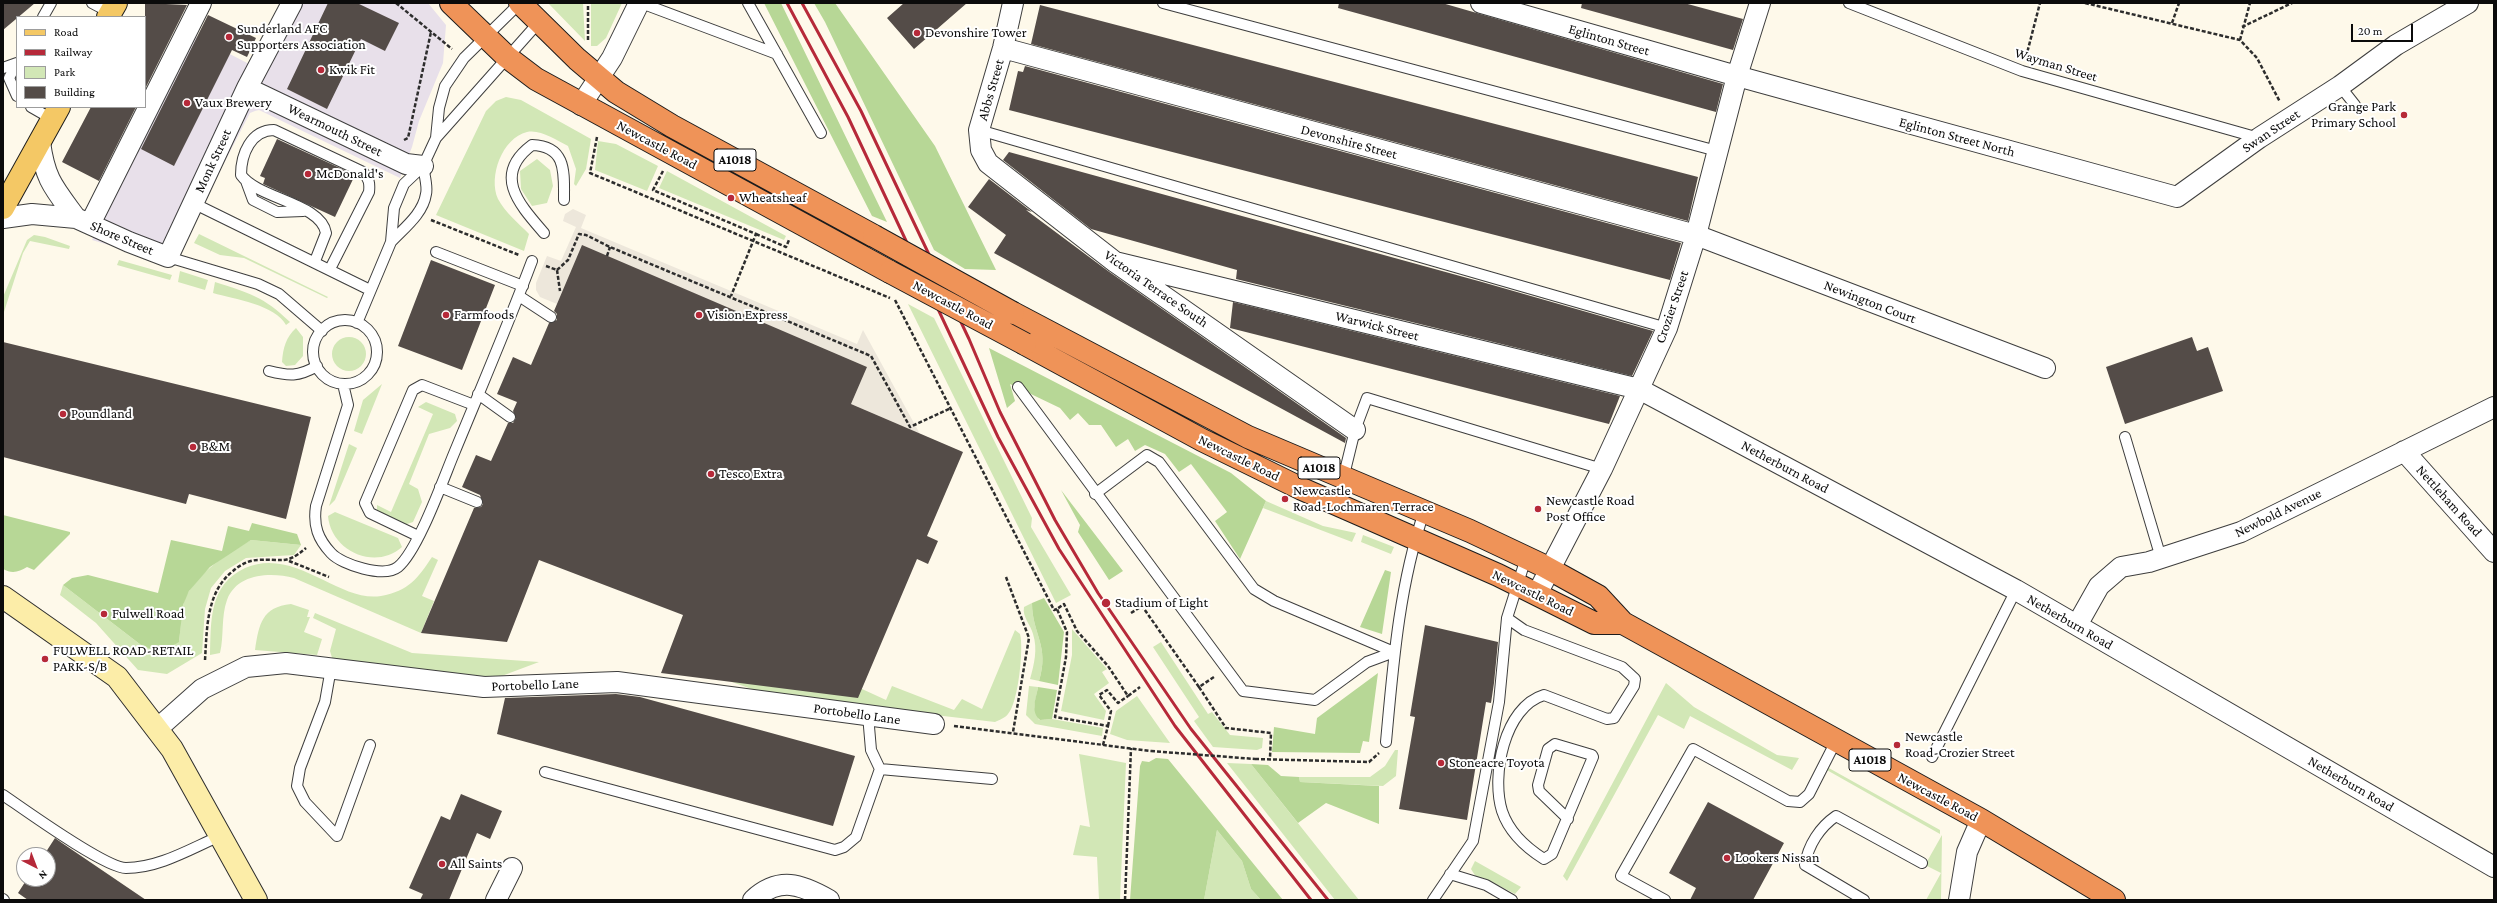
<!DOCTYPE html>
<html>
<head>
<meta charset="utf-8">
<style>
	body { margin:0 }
	#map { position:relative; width:2497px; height:903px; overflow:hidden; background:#fef9ea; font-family:"Crimson Pro",serif }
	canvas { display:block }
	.frame { position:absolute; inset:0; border:4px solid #0b0b0b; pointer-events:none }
	.legend { position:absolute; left:16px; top:16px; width:130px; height:92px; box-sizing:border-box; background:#fff; border:1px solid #9d9d9d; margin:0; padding:5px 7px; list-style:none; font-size:12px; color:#0b0b0b }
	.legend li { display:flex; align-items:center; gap:8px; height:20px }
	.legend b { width:20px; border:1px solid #9d9d9d }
	.north { position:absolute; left:16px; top:847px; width:40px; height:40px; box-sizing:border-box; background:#fff; border:1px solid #9d9d9d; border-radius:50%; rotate:138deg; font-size:11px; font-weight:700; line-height:16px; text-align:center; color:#0b0b0b }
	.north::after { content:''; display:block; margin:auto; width:14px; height:18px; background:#b62939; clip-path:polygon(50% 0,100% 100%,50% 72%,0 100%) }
	.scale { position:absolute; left:2351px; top:24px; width:62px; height:18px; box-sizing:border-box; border:2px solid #0b0b0b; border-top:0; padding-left:5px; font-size:12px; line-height:14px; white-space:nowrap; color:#0b0b0b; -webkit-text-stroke:3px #fff; paint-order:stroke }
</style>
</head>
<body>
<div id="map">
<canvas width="2497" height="903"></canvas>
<div class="frame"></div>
<ul class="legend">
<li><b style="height:5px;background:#f4c865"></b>Road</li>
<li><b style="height:5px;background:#b62939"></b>Railway</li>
<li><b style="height:11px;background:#d2e7b6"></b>Park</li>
<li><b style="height:11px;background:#544c48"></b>Building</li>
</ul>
<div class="north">N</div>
<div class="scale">20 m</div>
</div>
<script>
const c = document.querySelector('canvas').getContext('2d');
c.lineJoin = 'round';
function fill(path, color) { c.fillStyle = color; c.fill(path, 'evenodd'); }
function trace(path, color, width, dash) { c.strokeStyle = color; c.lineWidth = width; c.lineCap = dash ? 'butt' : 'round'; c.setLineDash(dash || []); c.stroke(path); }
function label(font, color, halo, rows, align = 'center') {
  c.font = font + ' "Crimson Pro",serif'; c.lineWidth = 4; c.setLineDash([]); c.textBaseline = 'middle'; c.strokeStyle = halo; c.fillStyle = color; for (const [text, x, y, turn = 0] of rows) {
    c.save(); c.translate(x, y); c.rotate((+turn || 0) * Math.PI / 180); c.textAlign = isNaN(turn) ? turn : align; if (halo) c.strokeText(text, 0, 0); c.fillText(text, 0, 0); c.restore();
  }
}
const industrial = new Path2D(`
	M283,3H428L446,25L443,63L419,121L412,147L400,178L259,110L255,111L250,113L172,264L92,240L195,36L251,65Z`);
const green = new Path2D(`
	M548,3H583L585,41Z
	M591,3H622L606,38L597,46H591Z
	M506,97L521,100L591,139L586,169L576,186L574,184L576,169L568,146C556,140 540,129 527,132C502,138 488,177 498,199C505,212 518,223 529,234L524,251L436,215L486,111L496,101Z
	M598,141L616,144L658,166L647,191L595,170Z
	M537,159L550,170L553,186L547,203L532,206L521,189L520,171Z
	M667,171L786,236L784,240L659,188Z
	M199,234L328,297L327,298L244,258L220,255L194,243Z
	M34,235L45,237L70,246L69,249L30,241L23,253L3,315V297L27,240Z
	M119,260L172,275L170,280L117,265Z
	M180,271L208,280L205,290L178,282Z
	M215,282C249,293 263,296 290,322L286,325C276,305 234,299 213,293Z
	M908,304L934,318L1032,518L1031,527L1071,595L1056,603Z
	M296,328L303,337V356L295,365L286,366L282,362C283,348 286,337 296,328Z
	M332 354a17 17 0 1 1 34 0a17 17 0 1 1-34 0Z
	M382,384L362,434L354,431L363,400Z
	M426,402L455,414L457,421L450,428L429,434L409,484L418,489L422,502L413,522L404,525L381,515L377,510V505L391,512L433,414L418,407Z
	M349,444L357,448L335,500L329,506Z
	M1266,501L1323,526L1356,533L1352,542L1263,508Z
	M335,512L398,538L402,547C375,571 331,551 328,516Z
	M1363,535L1394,547L1391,554L1361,542Z
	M251,540L301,545L294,555L246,558L225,571L211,588L205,609L202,653L167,674L138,670L96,623L60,595L63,585L141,645L179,642C181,630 180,616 183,605C190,577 228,553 251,540Z
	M432,557L438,560L422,596L434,601L421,633L294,578C271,572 237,573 227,600C221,616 224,637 220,653L210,655C211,620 209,585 245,568C295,546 339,603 381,596C409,591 418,578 432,557Z
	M1032,603C1032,634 1050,646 1039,681L1030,679C1034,665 1038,649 1033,634C1031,625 1022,617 1024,607Z
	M291,604L309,610L307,617H310L304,632L322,639L317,655L255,650C259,624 262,607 291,604Z
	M315,613L412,653L539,662L491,680L333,661L330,651L336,629L313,618Z
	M1072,629L1107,669L1102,672L1109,683L1094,694L1106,711L1104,720L1061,711L1072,655Z
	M1015,630L1020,634C1024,648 1018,704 1008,714C1005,718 999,720 995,722L771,696L732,682L862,689L886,700L892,686L954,710L962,699L982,709Z
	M1161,642L1208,714L1212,712L1230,735L1263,738L1262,748L1257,750L1213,747L1194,721L1199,717L1153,647Z
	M1666,683L1694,707L1777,755L1799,758L1792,770L1690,716L1684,729L1658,715L1567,881L1563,876Z
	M1029,686L1038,687L1034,707L1039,720L1052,719L1103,728L1102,736L1035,724L1026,715Z
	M1137,696L1170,743L1127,740L1110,734L1116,711Z
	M1395,750H1398L1396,776L1383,786L1300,782L1299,777H1370L1385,766Z
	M1079,754L1126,763L1120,900H1099L1097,857L1073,855L1080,825L1090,827Z
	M1227,763L1251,764L1359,900H1335Z
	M1827,767L1940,830V834L1825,769Z
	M1217,830L1242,861L1251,889L1261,900H1204Z
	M1942,835L1941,900H1926L1941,873L1925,865Z
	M1475,861L1521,887L1515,894L1486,879L1476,877L1471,869Z`);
const forest = new Path2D(`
	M764,3H781L887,222L872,216Z
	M814,3H835L935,146L996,270L965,269L934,250L825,22Z
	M989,348L1231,473L1266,501L1240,559L1215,521L1227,512L1191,464L1179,472L1165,454L1145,445L1135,451L1128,439L1116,447L1101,425H1089L1078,413L1070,420L1060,408L1010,384L1015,401L1007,408Z
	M1061,490L1123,571L1109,580L1078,532L1080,525Z
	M3,515L70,532V534L34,570L27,567C19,572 12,574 3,569Z
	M252,523L297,534L301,545L251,540L210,567L189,591L183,605L179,642C165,650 156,652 141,645L63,585L72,578L88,575L158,593L171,540L222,551L228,526L249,531Z
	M1385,570L1391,572L1382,634L1360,627Z
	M1044,598L1064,632L1058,685L1039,681C1050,646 1032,634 1032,603Z
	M1378,673L1369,742L1363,741L1360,753L1272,752L1274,727L1315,734L1317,718Z
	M1038,687L1057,690L1052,719L1040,720C1030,711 1036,699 1038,687Z
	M1156,758L1168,759L1283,900H1261L1251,889L1242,861L1217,830L1204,900H1130L1140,766L1142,761L1149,762Z
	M1251,764L1268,765L1281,776L1299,777L1300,782L1379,786V824L1326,803L1298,823Z`);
const plaza = new Path2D(`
	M573,209L586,215L581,228L857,344L863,330L920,434L851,404L867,367L582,246L557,304L540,297L536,290V283L547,256L561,261L576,227L563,221L565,214Z`);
const building = new Path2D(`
	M3,3H35L3,30Z
	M145,3L187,5L145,89Z
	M328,3H357L399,23L385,51L361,39L327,109L287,89Z
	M904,3H967L914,49L887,18Z
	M1339,3H1442L1723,84L1716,112L1338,8Z
	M1582,3H1684L1743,19L1733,50L1581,8Z
	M1040,5L1698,177L1688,221L1031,44Z
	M208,15L256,38L247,57L232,50L174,166L141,149Z
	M1025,66L1681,243L1670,280L1009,110L1018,71L1023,72Z
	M91,107H136L99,181L62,162Z
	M277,139L355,175L335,217L263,184L265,178L260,176Z
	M1009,152L1482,282L1653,331L1632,376L1236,279L1237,270L1091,229L1003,160Z
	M989,179L1032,212L1026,210L1108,271L1346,438L1345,443L994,253L1006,235L968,207Z
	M582,245L867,367L851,404L963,452L927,536L938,541L928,564L917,559L858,698L661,673L683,615L539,560L507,642L421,633L474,508L481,507L483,504L480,495L462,487L476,455L491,461L508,423H513L516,418L513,411L517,402L497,394L513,357L531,365L549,323L557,320V314L554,311Z
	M431,260L495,285L462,370L398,346Z
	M1233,302L1620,396L1609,424L1230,328Z
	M2192,337L2197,351L2208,347L2223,391L2125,424L2106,367Z
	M3,342L311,417L286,519L189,494L186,504L3,457Z
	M1425,625L1498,642L1494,683L1491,703L1486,702L1467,820L1399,809L1415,717L1410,716Z
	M616,694L640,697L855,756L833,826L497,734L505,698Z
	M461,794L502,811L490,839L477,833L449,900H420L423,894L409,888L441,816L450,820Z
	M1708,802L1784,843L1753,900H1690L1696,888L1669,873Z
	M55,838L62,843L146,900H28L18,893L27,879H48V855H44Z`);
const path = new Path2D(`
	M396,3L452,49
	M2085,3L2240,40L2257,58L2280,102
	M2172,23L2179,3
	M2242,27L2292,3
	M588,40V3
	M2240,40L2250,3
	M2026,57L2040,3
	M597,137L590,173L890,298
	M404,140L408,138L431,32
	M663,171L653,190L756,234L731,296
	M431,220L519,255
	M756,234L786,247L789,240
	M607,256L610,247
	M546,266L557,270
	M557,270L568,260L579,234L586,235L610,247L871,356L910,427L951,408
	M557,270L560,291
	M895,300L1054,610L1057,609
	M289,561L329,577
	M1006,577L1029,638L1013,732
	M1131,613L1142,606L1199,687L1214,677
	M205,660C207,629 206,592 233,571C240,565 249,560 258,560C282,558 285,566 306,548
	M1199,687L1226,728L1271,733L1270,758
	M954,726L1151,751
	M1108,726L1111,711L1099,695L1107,690L1118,703L1128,696
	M1103,745L1108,726L1055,717L1066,657L1067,632L1057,609L1064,604L1077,631L1108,666L1128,696L1140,687
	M1255,759L1369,762L1379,753
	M1125,900L1131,748`);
const lane = new Path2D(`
	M92,3L111,13
	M641,3L777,54
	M748,3L821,133
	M1163,3L1717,151
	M1849,3L2022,71L2259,138
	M43,17L51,3
	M17,63L9,78L17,96
	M3,68L17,63
	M2340,86L2355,105
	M31,107L52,119
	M979,130L1667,328
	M436,138L539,22
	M246,181L253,200L277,212L303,211
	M193,203L370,290
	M544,233C519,204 492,175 532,145C567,146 564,173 564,200
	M391,242C404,228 423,214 426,194C428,186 424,174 423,166
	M436,252L523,286
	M168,257L258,284L279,294L322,331
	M315,261L326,233C321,203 258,199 241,175C241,154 251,130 274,130L363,172C369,179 370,183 369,192L330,269
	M519,296L551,317
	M313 352a32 32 0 1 1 64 0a32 32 0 1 1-64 0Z
	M357,323L391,242L394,208L404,184L423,166L436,138L439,108L445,86L464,58L520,3
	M269,371C289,376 298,377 317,366
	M343,384L348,405L316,506C313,526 318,539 331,553C342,565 384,578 398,567C418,551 444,477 455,451C481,388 508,325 532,261
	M1018,387L1243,691L1315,700L1367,662L1394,652
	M478,394L510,417
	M2125,437L2161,558
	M1343,479L1355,430L1367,398L1602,469
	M440,487L477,502
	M1095,494L1147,455L1159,462L1254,589L1274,601L1394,652
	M418,536L370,513L365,503L413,390L422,385L474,405
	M1526,558L1507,618L1524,630L1622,667L1635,679L1634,686L1614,718L1607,719L1544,695C1504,707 1491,776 1502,811C1509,832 1525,847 1544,859L1552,854L1593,757L1592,755L1555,744L1548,749L1538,785L1539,791L1568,819
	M331,668L325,702L300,768L297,786L305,802L337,836L370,745
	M1386,742C1393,665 1399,586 1424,512
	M1932,757L2016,590
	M880,769L992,779
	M545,772L835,850L844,847L856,837L880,769L871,750L868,715
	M3,795C25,810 105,868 126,868C159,868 190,849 220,836
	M1450,874L1486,885L1512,900
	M3,899L4,900
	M1433,900L1473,841L1499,702L1507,618
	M1665,900L1621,876L1693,749L1788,801L1800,802L1809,794L1836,741
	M1864,900L1805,865C1808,845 1820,827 1836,816L1922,863`);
const street = new Path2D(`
	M1013,3L1003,48L979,130L981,150L988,163L1115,262L1355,430
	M1481,3L1737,76L2177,197L2259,138L2340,86L2396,45L2468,3
	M1003,48L1696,235L2045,368
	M247,88L406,164L423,166
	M581,105L612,58L639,3
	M40,142C45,180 54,188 76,218
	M3,218L32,214L76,218L129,242L168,257L247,88L292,3
	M90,224L201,3
	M1115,262L1639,389L2016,590L2494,867
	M2404,451L2494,552
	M1537,594L1602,469L1667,328L1696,235L1737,76L1760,3
	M2077,625L2099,586L2121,567L2149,562L2241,532L2494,407
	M157,729L202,689L246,667L286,663L484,687L617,682L934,724
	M496,900L512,868
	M753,900C779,876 801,884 829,900
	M1959,900L1967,852L1981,820`);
const secondary = new Path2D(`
	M3,597L117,677L172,749L256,900`);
const primary = new Path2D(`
	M108,17L116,3
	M3,208L59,107`);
const highway = new Path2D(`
	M451,3L507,57L536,79L890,272
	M520,3L577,59L616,92L672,126L874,236
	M1013,313L1248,437L1470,531L1542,565L1598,596L1623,623
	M1025,344L1202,440L1302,489L1498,575L1594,623H1623L1981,820L2114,900`);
const rail = new Path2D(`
	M787,3L848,117L998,437L1059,549L1175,726L1311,900
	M802,3L861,111L969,339L1000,412L1055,520L1098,593L1191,729L1328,900`);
const pathBridge = new Path2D(`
	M1151,751L1255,759`);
const highwayBridge = new Path2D(`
	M874,236L1013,313
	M890,272L1025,344`);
const markers = [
	[917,33,4,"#b62939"],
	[229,37,4,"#b62939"],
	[321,70,4,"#b62939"],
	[187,103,4,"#b62939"],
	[2404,115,4,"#b62939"],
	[308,174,4,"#b62939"],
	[731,198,4,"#b62939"],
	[446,315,4,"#b62939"],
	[699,315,4,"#b62939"],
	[63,414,4,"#b62939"],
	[193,447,4,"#b62939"],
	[711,474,4,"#b62939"],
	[1285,499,4,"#b62939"],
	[1538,509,4,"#b62939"],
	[1106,603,5,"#b62939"],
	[104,614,4,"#b62939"],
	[45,659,4,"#b62939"],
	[1897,745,4,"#b62939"],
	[1441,763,4,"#b62939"],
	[1727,858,4,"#b62939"],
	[442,864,4,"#b62939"]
];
const shields = [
	[735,160,42],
	[1319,468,42],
	[1870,760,42]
];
const shieldNames = [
	["A1018",735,160],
	["A1018",1319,468],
	["A1018",1870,760]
];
const poiNames = [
	["Sunderland AFC",237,29],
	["Supporters Association",237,45],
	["Devonshire Tower",925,33],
	["Kwik Fit",329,70],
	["Vaux Brewery",195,103],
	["Grange Park",2396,107,"right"],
	["Primary School",2396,123,"right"],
	["McDonald's",316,174],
	["Wheatsheaf",739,198],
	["Farmfoods",454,315],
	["Vision Express",707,315],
	["Poundland",71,414],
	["B&M",201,447],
	["Tesco Extra",719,474],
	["Newcastle",1293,491],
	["Road-Lochmaren Terrace",1293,507],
	["Newcastle Road",1546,501],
	["Post Office",1546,517],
	["Stadium of Light",1115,603],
	["Fulwell Road",112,614],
	["FULWELL ROAD-RETAIL",53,651],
	["PARK-S/B",53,667],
	["Newcastle",1905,737],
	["Road-Crozier Street",1905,753],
	["Stoneacre Toyota",1449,763],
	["Lookers Nissan",1735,858],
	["All Saints",450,864]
];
const streetNames = [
	["Eglinton Street",1609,40,16],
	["Wayman Street",2056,65,17],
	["Abbs Street",991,90,-74],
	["Wearmouth Street",335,130,26],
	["Swan Street",2271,131,-34],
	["Eglinton Street North",1957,137,15],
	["Devonshire Street",1349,142,15],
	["Newcastle Road",657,145,28],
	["Monk Street",213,161,-65],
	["Shore Street",122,238,23],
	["Victoria Terrace South",1156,289,35],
	["Newington Court",1870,302,21],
	["Newcastle Road",953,305,28],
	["Crozier Street",1672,307,-71],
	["Warwick Street",1377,326,14],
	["Newcastle Road",1239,458,26],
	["Netherburn Road",1785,467,28],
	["Nettleham Road",2449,501,48],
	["Newbold Avenue",2278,513,-26],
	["Newcastle Road",1533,593,26],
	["Netherburn Road",2070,622,30],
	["Portobello Lane",535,685,-2],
	["Portobello Lane",857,714,8],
	["Netherburn Road",2351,784,30],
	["Newcastle Road",1938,797,28]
];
fill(industrial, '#e8e0ea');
fill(green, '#d2e7b6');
fill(forest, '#b7d796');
fill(plaza, '#ede7db');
fill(building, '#544c48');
trace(lane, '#3e3e3e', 12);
trace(street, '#3e3e3e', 22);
trace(secondary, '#2d2d2d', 24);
trace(primary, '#1c1c1c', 24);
trace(highway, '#1c1c1c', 24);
trace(path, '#2d2d2d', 2.5, [4, 2]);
trace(lane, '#fff', 10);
trace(street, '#fff', 20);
trace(secondary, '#fceda8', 22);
trace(primary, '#f4c865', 22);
trace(highway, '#ef9358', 22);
trace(rail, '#b62939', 3);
trace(highwayBridge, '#1c1c1c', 24, []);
trace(pathBridge, '#2d2d2d', 2.5, [4, 2]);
trace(highwayBridge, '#ef9358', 22);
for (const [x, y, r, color] of markers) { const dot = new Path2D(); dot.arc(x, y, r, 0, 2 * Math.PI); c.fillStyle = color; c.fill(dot); trace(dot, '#fff', 1.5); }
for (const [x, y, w] of shields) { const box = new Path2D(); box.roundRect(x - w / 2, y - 11, w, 22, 3); c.fillStyle = '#fff'; c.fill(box); trace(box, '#0b0b0b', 1); }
label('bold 13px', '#0b0b0b', null, shieldNames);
label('14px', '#0b0b0b', '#fff', poiNames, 'left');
label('14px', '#0b0b0b', '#fff', streetNames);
</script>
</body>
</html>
